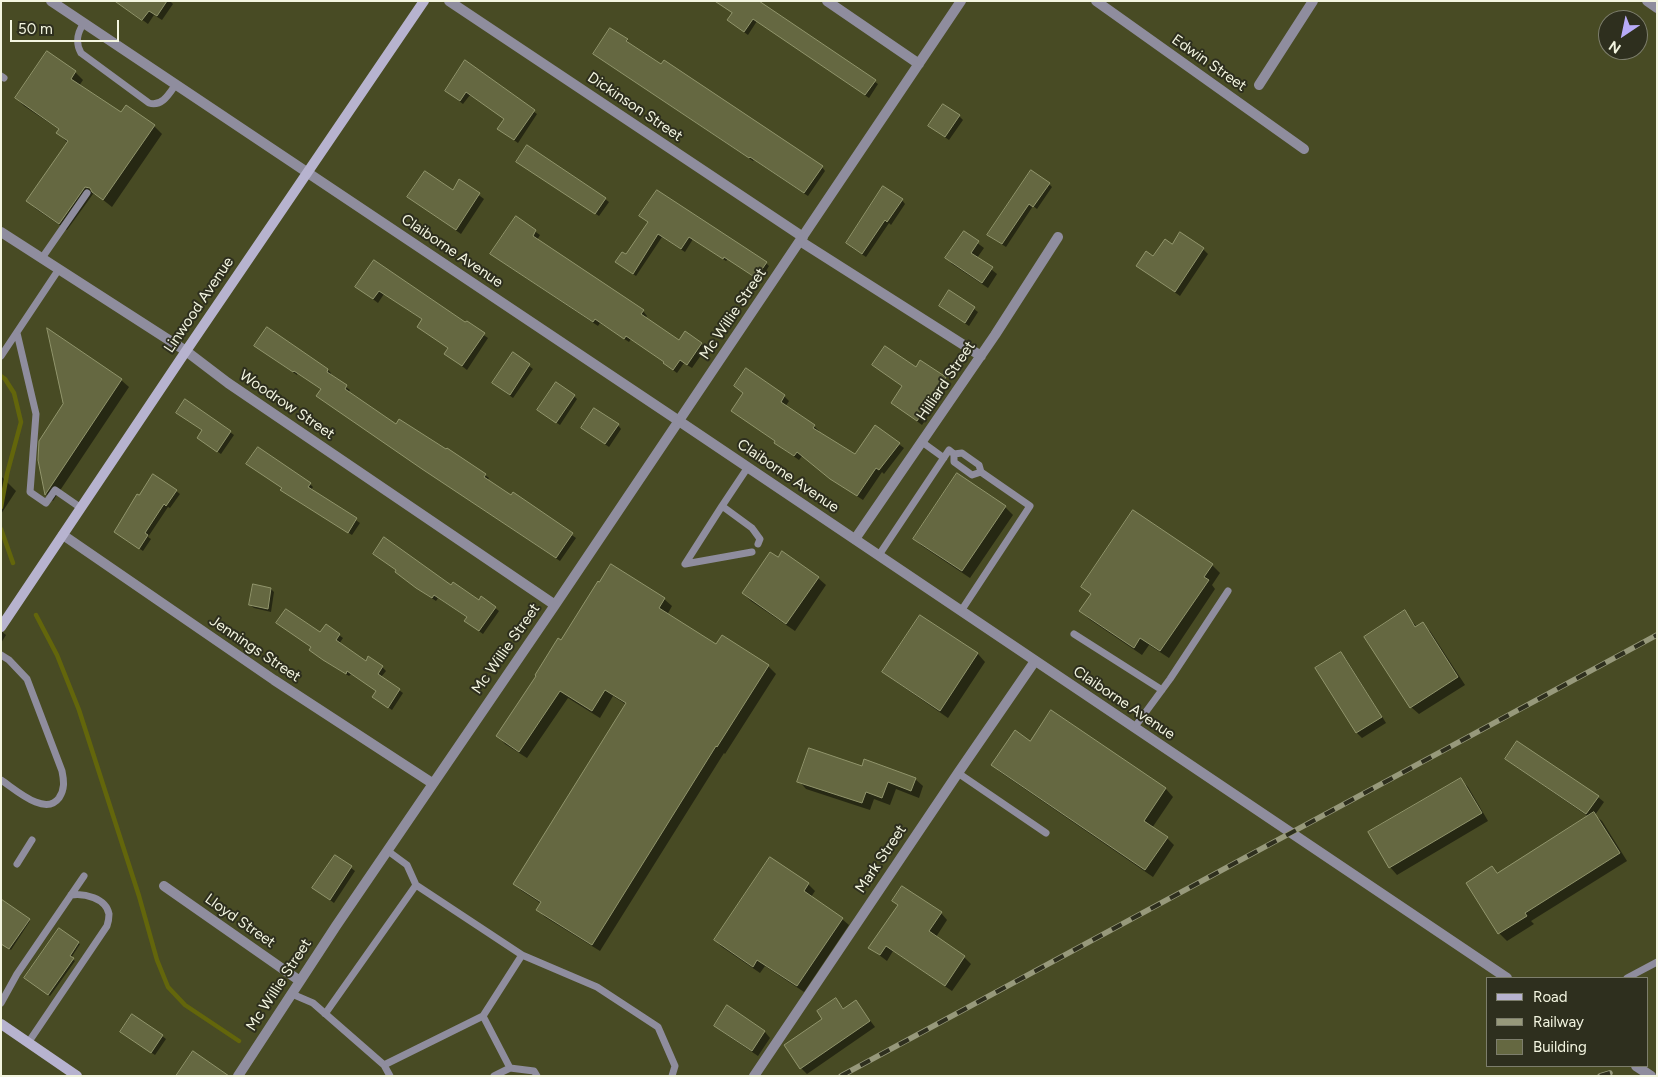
<!DOCTYPE html>
<html>
<head>
<meta charset="utf-8">
<style>
	body { margin:0 }
	#map { position:relative; width:1658px; height:1077px; overflow:hidden; background:#484b24; font-family:Figtree,sans-serif }
	canvas { display:block }
	.frame { position:absolute; inset:0; border:2px solid #f3f5e0; pointer-events:none }
	.legend { position:absolute; left:1486px; top:977px; width:162px; height:90px; box-sizing:border-box; background:#2e2f1e; border:1px solid #7d7e6c; margin:0; padding:6px 9px; list-style:none; font-size:15px; color:#f3f5e0 }
	.legend li { display:flex; align-items:center; gap:10px; height:25px }
	.legend b { width:25px; border:1px solid #7d7e6c }
	.north { position:absolute; left:1598px; top:10px; width:50px; height:50px; box-sizing:border-box; background:#2e2f1e; border:1px solid #7d7e6c; border-radius:50%; rotate:214deg; font-size:14px; font-weight:700; line-height:20px; text-align:center; color:#f3f5e0 }
	.north::after { content:''; display:block; margin:auto; width:18px; height:22px; background:#b8abf7; clip-path:polygon(50% 0,100% 100%,50% 72%,0 100%) }
	.scale { position:absolute; left:10px; top:20px; width:109px; height:22px; box-sizing:border-box; border:2px solid #f3f5e0; border-top:0; padding-left:6px; font-size:15px; line-height:18px; white-space:nowrap; color:#f3f5e0; -webkit-text-stroke:4px #2e2f1e; paint-order:stroke }
</style>
</head>
<body>
<div id="map">
<canvas width="1658" height="1077"></canvas>
<div class="frame"></div>
<ul class="legend">
<li><b style="height:6px;background:#b7b3cf"></b>Road</li>
<li><b style="height:6px;background:#97997b"></b>Railway</li>
<li><b style="height:14px;background:#656841"></b>Building</li>
</ul>
<div class="north">N</div>
<div class="scale">50 m</div>
</div>
<script>
const c = document.querySelector('canvas').getContext('2d');
c.lineJoin = 'round';
function fill(path, color) { c.fillStyle = color; c.fill(path, 'evenodd'); }
function trace(path, color, width, dash) { c.strokeStyle = color; c.lineWidth = width; c.lineCap = dash ? 'butt' : 'round'; c.setLineDash(dash || []); c.stroke(path); }
function label(font, color, halo, rows, align = 'center') {
  c.font = font + ' Figtree,sans-serif'; c.lineWidth = 4; c.setLineDash([]); c.textBaseline = 'middle'; c.strokeStyle = halo; c.fillStyle = color; for (const [text, x, y, turn = 0] of rows) {
    c.save(); c.translate(x, y); c.rotate((+turn || 0) * Math.PI / 180); c.textAlign = isNaN(turn) ? turn : align; if (halo) c.strokeText(text, 0, 0); c.fillText(text, 0, 0); c.restore();
  }
}
const shadow = new Path2D(`
	M129,1H170L173,4L162,20L154,15L148,24L125,7Z
	M715,1H757L878,84L869,98L757,21L748,35L728,20L733,13Z
	M611,30L627,40L630,45L822,167L825,171L808,196L754,160L753,161L598,57Z
	M47,53L75,72L83,80L79,86L121,114L154,126L162,134L112,207L97,195L93,194L67,230L36,209L28,201L68,143L58,133L60,130L24,106L16,98Z
	M466,62L537,114L518,143L503,132L506,119L470,95L463,104L446,91Z
	M959,116L963,120L949,140L933,129Z
	M517,162L605,199L609,202L599,216Z
	M460,181L484,199L461,234L414,201L453,191Z
	M1049,184L1052,187L1037,209L1033,206L1006,247L992,238Z
	M902,200L905,204L891,225L889,223L866,257L851,247Z
	M516,218L540,235L537,240L643,311L647,316L645,319L679,342L701,344L706,348L692,368L684,363L677,373L669,367L665,362L631,339L629,342L600,323L598,326L496,258Z
	M649,222L766,263L769,266L760,281L728,259L726,261L693,239L685,252L662,237L636,276L620,265Z
	M964,233L984,248L977,258L997,274L988,288L952,264L947,258Z
	M1172,246L1203,249L1208,254L1180,296L1138,266L1153,258Z
	M374,261L488,338L467,370L446,354L449,349L423,320L384,294L378,303L357,287Z
	M950,291L978,312L969,326L944,309Z
	M259,349L328,370L331,373L330,375L350,390L348,393L396,425L485,475L489,478L487,481L511,497L513,494L576,538L560,561L427,472L322,390L298,373L297,375Z
	M513,354L533,369L513,398L493,383Z
	M920,362L950,383L922,425L893,403L903,387L873,365L916,368Z
	M746,370L784,396L789,401L785,407L814,426L819,431L818,432L855,456L875,427L904,448L884,474L882,472L863,500L837,483L802,456L799,460L780,447L776,442L733,411L744,394L735,386Z
	M121,380L129,387L53,501L46,494L39,460Z
	M574,396L577,399L560,425L542,413Z
	M186,401L234,435L221,454L202,441L203,431L178,413Z
	M618,425L621,429L609,447L586,431Z
	M1,476L16,491L1,514Z
	M310,484L313,487L311,490L360,523L352,535L286,493Z
	M176,491L180,494L170,508L168,507L148,537L151,539L143,551L119,535Z
	M1005,507L1013,515L970,578L922,546L914,539Z
	M1133,511L1212,565L1220,573L1212,585L1215,589L1169,658L1149,645L1142,655L1089,619L1081,611L1092,595L1082,587Z
	M818,578L826,585L795,631L751,601L743,593Z
	M451,587L479,602L482,598L499,611L483,634L469,624L468,618L438,598L436,601L421,591Z
	M271,589L274,592L271,612L254,608L250,605Z
	M664,599L672,606L667,615L716,646L722,637L768,666L776,674L725,754L724,753L600,951L545,917L538,910L542,904L522,891L514,884L627,705L613,696L600,718L568,698L527,758L505,744L498,736L562,642Z
	M1404,612L1417,627L1422,624L1430,631L1465,685L1419,714L1411,707Z
	M921,617L978,654L985,662L948,718L892,679L884,672Z
	M326,626L343,638L339,644L366,662L369,658L382,667L386,671L381,677L403,693L392,710L374,697L378,691L351,674L349,676L328,663L321,634Z
	M1,631L6,635L1,643Z
	M1340,653L1346,659L1386,723L1362,738L1357,733Z
	M1052,711L1166,789L1173,797L1152,828L1167,838L1174,845L1153,877L1000,772L992,765L1030,742Z
	M1506,759L1598,797L1604,802L1595,815L1602,821L1627,861L1531,921L1534,924L1507,941L1499,933L1468,883L1492,868L1498,874L1589,817L1512,764Z
	M862,768L915,779L923,786L919,798L896,789L890,805L874,799L870,810L806,789L799,781Z
	M1460,779L1468,787L1488,821L1397,875L1390,867Z
	M335,856L355,871L334,903L314,888Z
	M808,884L815,891L811,897L842,919L849,925L804,992L765,966L760,973L722,947L715,940Z
	M894,901L941,913L947,920L936,937L964,957L971,964L952,991L893,951L887,961L870,948L899,906Z
	M29,920L30,921L11,950L1,943Z
	M78,943L80,944L71,958L75,961L50,996L27,979Z
	M836,999L844,1009L856,1002L875,1027L807,1074L801,1068L824,1019Z
	M728,1007L765,1032L770,1038L758,1056L721,1031L715,1025Z
	M125,1035L162,1036L166,1039L155,1055Z`);
const stream = new Path2D(`
	M1,376L5,379L14,393L21,422L7,474L1,507
	M1,529L13,563
	M36,615L57,655L79,710L139,896L157,960L168,987L185,1005L239,1041`);
const building = new Path2D(`
	M115,1H167L157,16L149,11L142,20Z
	M715,1H759L876,80L865,95L753,19L744,32L727,20L732,13Z
	M610,28L628,39L626,41L661,64L664,60L823,166L804,193L750,157L749,158L593,54Z
	M47,51L76,71L71,79L121,112L126,105L155,125L103,200L92,192L90,188L85,187L59,224L26,201L68,141L56,133L59,129L15,98Z
	M465,60L535,110L514,140L497,129L504,119L466,92L460,101L445,91Z
	M943,104L960,115L945,137L928,126Z
	M527,145L606,198L595,214L516,162Z
	M1031,170L1050,183L1033,207L1029,204L1002,244L987,235Z
	M425,171L453,190L459,179L480,193L456,230L407,197Z
	M883,186L903,199L887,222L885,220L862,254L846,243Z
	M657,190L767,262L756,278L724,257L723,259L689,237L681,249L658,234L633,274L615,262L622,252L626,254L648,222L639,216Z
	M516,216L536,230L533,236L644,310L641,314L679,340L685,331L702,343L687,365L680,360L673,370L663,363L664,362L626,336L624,339L595,319L593,322L490,254Z
	M964,231L979,241L971,253L993,267L982,283L945,258Z
	M1180,232L1204,248L1175,292L1136,266L1146,251L1153,256L1165,239L1172,244Z
	M374,260L465,322L467,321L485,333L462,366L444,354L448,348L417,327L422,319L379,291L373,299L355,287Z
	M949,290L975,307L965,323L939,306Z
	M267,327L328,369L327,372L347,385L345,389L396,424L399,419L446,449L447,448L486,474L484,477L511,495L513,492L573,533L556,558L422,469L316,396L321,389L294,371L293,372L254,346Z
	M47,328L122,379L45,495L38,460L39,441L63,404Z
	M885,346L916,367L920,360L946,377L917,421L891,403L902,386L872,365Z
	M513,352L530,364L510,395L492,383Z
	M746,368L785,395L781,402L815,425L813,428L855,454L875,425L900,443L879,470L876,468L857,496L830,479L797,452L794,456L774,443L775,441L731,411L743,393L734,386Z
	M556,382L575,395L556,423L537,410Z
	M185,399L231,431L217,452L197,438L202,430L176,413Z
	M594,408L619,424L605,444L581,428Z
	M258,447L311,483L308,487L357,518L348,533L280,490L282,488L246,464Z
	M957,473L1006,506L962,571L913,539Z
	M153,474L177,490L166,506L164,504L145,533L148,535L139,549L114,532L137,494L139,495Z
	M1133,510L1213,564L1204,577L1209,580L1160,651L1140,638L1134,648L1079,611L1091,594L1081,587Z
	M384,537L451,585L453,582L479,600L481,596L496,607L479,631L464,621L467,617L434,595L432,598L416,588L395,572L396,570L373,554Z
	M782,551L819,577L786,624L742,593L770,552L778,557Z
	M611,564L665,598L659,608L716,644L722,635L769,665L717,747L716,746L592,945L536,910L541,902L513,884L626,703L605,690L592,711L560,691L519,752L496,736L536,676L535,675L558,638L561,640L598,581L599,582Z
	M253,584L271,588L268,609L249,605Z
	M286,609L320,632L326,624L340,634L336,640L366,661L368,656L383,666L378,674L400,689L388,708L372,697L376,691L347,671L346,674L323,660L309,650L311,647L276,623Z
	M1405,610L1415,627L1423,622L1458,677L1410,708L1364,637Z
	M920,615L978,653L940,711L882,672Z
	M1341,652L1382,717L1356,733L1315,668Z
	M1051,710L1166,788L1144,821L1168,837L1145,870L991,765L1015,730L1030,741Z
	M1517,741L1599,796L1586,814L1505,759Z
	M809,748L862,766L864,759L916,778L911,791L888,782L882,798L866,792L862,803L797,782Z
	M1461,778L1482,813L1389,868L1368,832Z
	M1594,812L1620,853L1525,913L1527,916L1498,934L1466,883L1492,866L1497,873Z
	M335,855L352,866L330,900L312,888Z
	M770,857L809,883L804,891L843,918L797,986L757,960L753,967L714,940Z
	M902,886L942,912L929,931L965,956L945,986L886,946L880,955L868,948L898,905L892,901Z
	M1,899L30,919L9,949L1,944Z
	M59,928L79,942L70,956L74,958L48,995L24,978Z
	M836,998L843,1009L856,1000L870,1021L800,1069L784,1045L822,1019L817,1011Z
	M727,1005L765,1031L752,1051L714,1026Z
	M132,1014L163,1035L151,1053L120,1032Z
	M193,1051L229,1076H176Z`);
const service = new Path2D(`
	M84,23C77,33 75,42 81,53L149,103C162,107 169,94 176,84
	M1,76L4,78
	M42,258L87,193
	M17,333L36,414L30,492L46,503L55,490L81,508
	M1,356L59,269
	M922,442L944,458
	M748,467L722,506L752,528L760,539L758,544
	M722,506L685,564L752,552
	M879,555L949,450L954,454L962,453L979,465L981,472L972,475L954,462V454
	M961,611L1030,506L981,472
	M1074,634L1162,690
	M1,655L9,660L27,679L62,771C64,781 65,789 59,798C45,817 15,789 1,780
	M1134,728L1170,679L1228,591
	M958,773L1046,833
	M388,851L407,865L416,885
	M17,864L32,840
	M522,955L597,987L658,1027L675,1066L672,1076
	M1627,978L1657,962
	M292,994L313,1003L384,1065L483,1016L522,955L416,885L325,1014
	M1,1003L17,974L84,876
	M483,1016L510,1068L494,1076
	M28,1043L107,926C108,923 109,917 109,914C106,898 84,893 71,895
	M384,1065L390,1076
	M510,1068L534,1071L537,1076`);
const minor = new Path2D(`
	M449,1L803,237
	M827,1L919,64
	M1096,1L1304,149
	M1647,1L1657,8
	M1259,85L1313,1
	M1,232L186,351L228,383L555,605
	M800,241L981,356
	M63,535L274,680L432,783
	M855,539L995,335L1058,237
	M164,886L300,981
	M238,1076L336,926L555,605L961,1
	M754,1076L958,773L1035,661`);
const tertiary = new Path2D(`
	M51,1L679,421L1507,978
	M1636,1066L1651,1076`);
const secondary = new Path2D(`
	M1,627L186,351L424,1
	M1,1024L77,1076`);
const rail = new Path2D(`
	M841,1076L1657,635
	M1600,1076L1610,1073`);
const streetNames = [
	["Edwin Street",1209,63,35],
	["Dickinson Street",635,107,34],
	["Claiborne Avenue",452,251,34],
	["Linwood Avenue",199,305,-56],
	["Mc Willie Street",733,314,-56],
	["Hilliard Street",946,381,-56],
	["Woodrow Street",287,405,34],
	["Claiborne Avenue",788,476,34],
	["Jennings Street",255,649,34],
	["Mc Willie Street",506,649,-55],
	["Claiborne Avenue",1124,703,34],
	["Mark Street",881,859,-56],
	["Lloyd Street",240,921,35],
	["Mc Willie Street",279,985,-57]
];
fill(shadow, '#0007');
trace(stream, '#63660b', 4.5);
fill(building, '#656841');
trace(building, '#91956c', 1);
trace(service, '#8f8d9e', 7);
trace(minor, '#8f8d9e', 10);
trace(tertiary, '#8f8d9e', 10);
trace(secondary, '#b7b3cf', 10);
trace(rail, '#97997b', 5.5);
trace(rail, '#2e2f1e', 4, [11]);
label('15px', '#f3f5e0', '#2e2f1e', streetNames);
</script>
</body>
</html>
